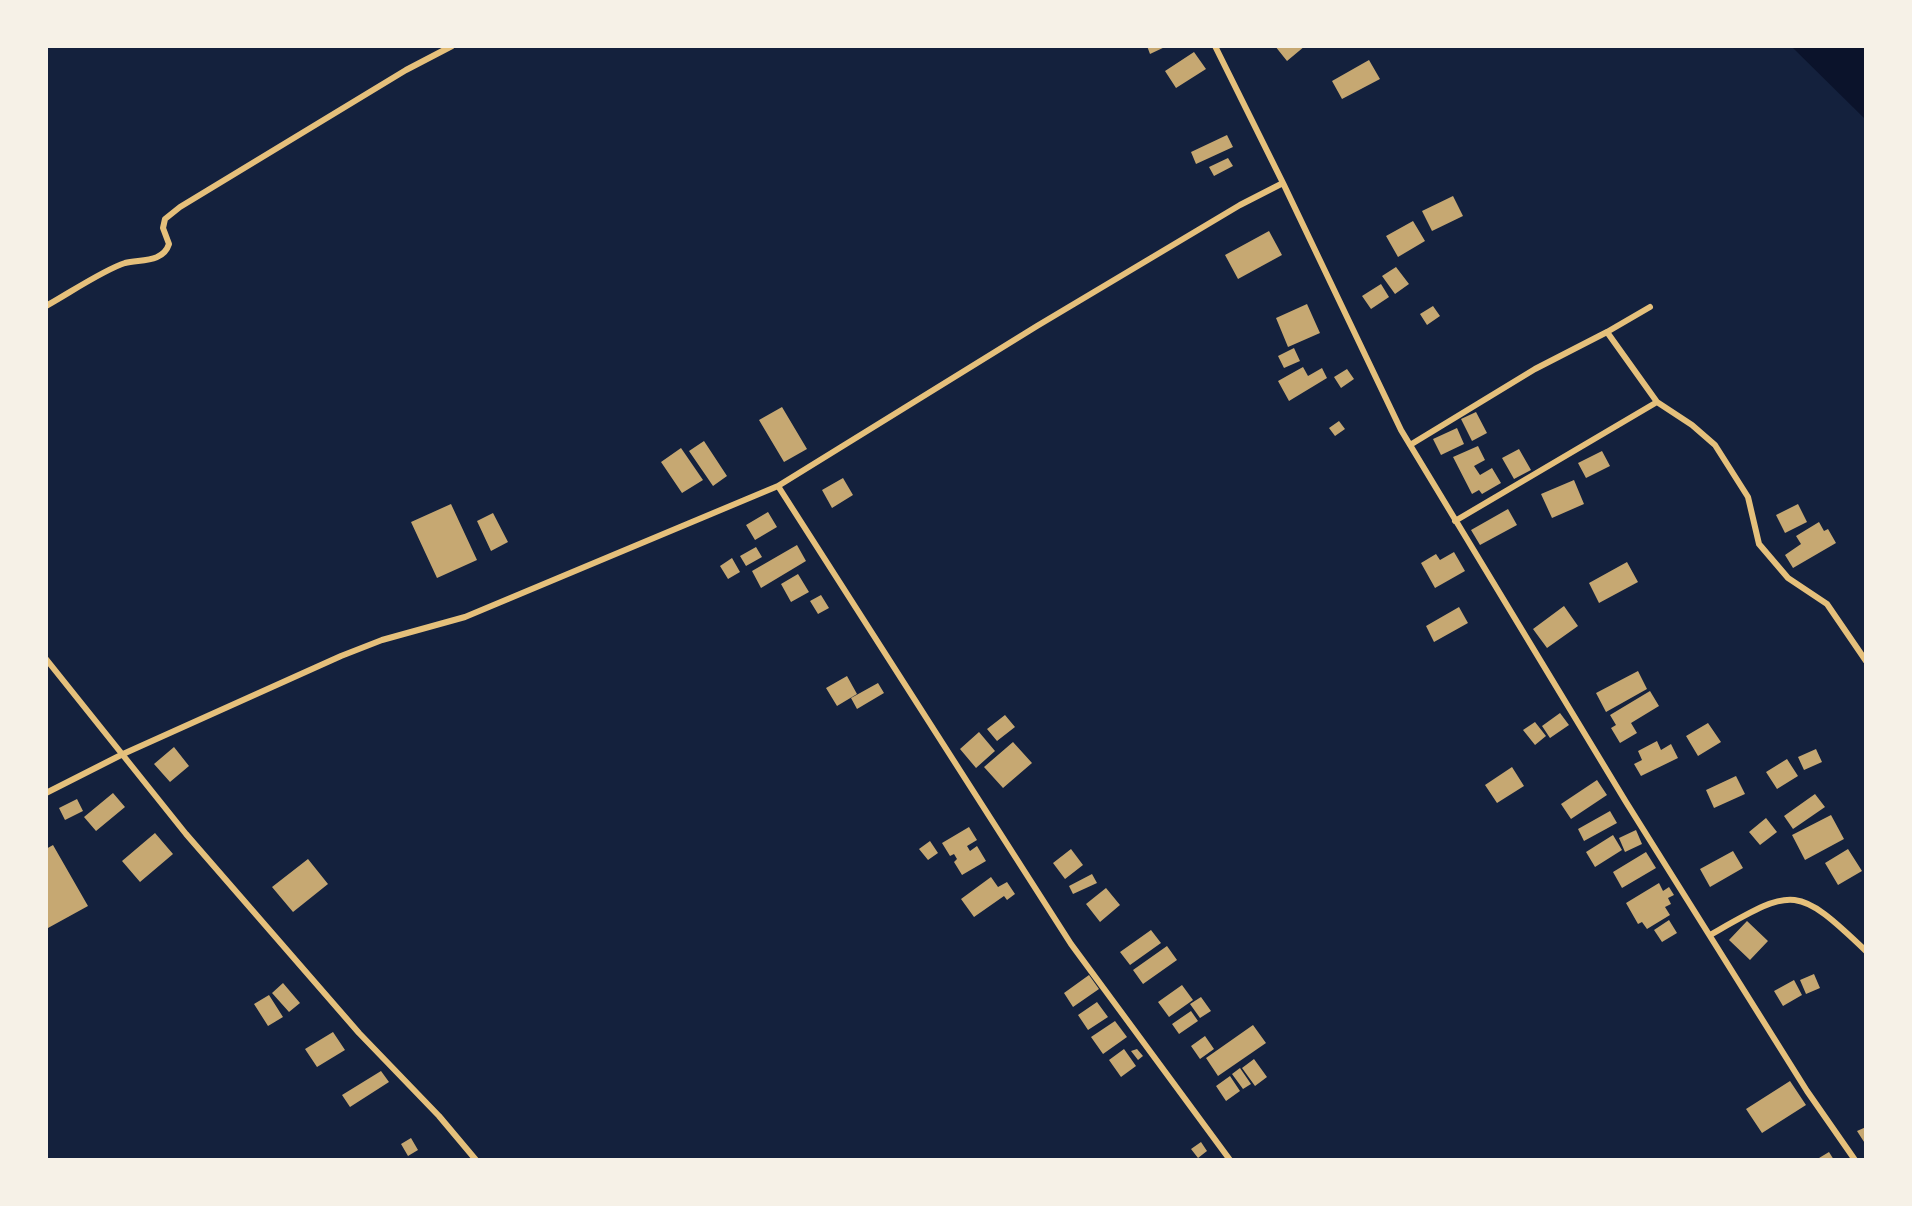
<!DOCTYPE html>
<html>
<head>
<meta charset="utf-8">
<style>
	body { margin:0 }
	#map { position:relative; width:1912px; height:1206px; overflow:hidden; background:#14213d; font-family:"PT Serif",serif }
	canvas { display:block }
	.frame { position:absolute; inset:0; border:48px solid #f6f1e7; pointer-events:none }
</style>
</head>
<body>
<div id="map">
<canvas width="1912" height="1206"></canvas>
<div class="frame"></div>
</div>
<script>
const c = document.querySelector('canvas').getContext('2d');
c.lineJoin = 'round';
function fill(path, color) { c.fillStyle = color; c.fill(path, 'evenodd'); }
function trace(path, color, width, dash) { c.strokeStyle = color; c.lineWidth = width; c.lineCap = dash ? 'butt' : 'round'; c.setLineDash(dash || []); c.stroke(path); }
const water = new Path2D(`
	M1792,47H1865V119Z`);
const building = new Path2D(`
	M1147,46H1167L1150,54Z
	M1275,46H1305L1287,61Z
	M1194,52L1206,69L1176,88L1165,71Z
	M1369,60L1380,79L1342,99L1332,81Z
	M1227,135L1233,147L1196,164L1191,152Z
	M1228,158L1233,166L1214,176L1209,167Z
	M1453,196L1463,216L1432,231L1422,211Z
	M1413,221L1425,241L1398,257L1386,236Z
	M1269,231L1282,255L1238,279L1225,255Z
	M1396,267L1409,284L1395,294L1382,276Z
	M1381,284L1389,297L1371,309L1362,296Z
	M1307,304L1320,333L1288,347L1276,318Z
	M1433,306L1440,316L1427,325L1420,314Z
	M1294,348L1300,361L1284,368L1278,356Z
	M1303,367L1308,376L1322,368L1327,378L1289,401L1278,381Z
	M1347,369L1354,379L1341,388L1334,377Z
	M782,407L807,449L784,462L759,420Z
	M1476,412L1487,433L1472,441L1461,419Z
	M1339,421L1345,429L1335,436L1329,428Z
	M1457,428L1464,444L1441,455L1433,439Z
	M704,441L727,476L713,486L689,451Z
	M1478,446L1485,460L1474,466L1480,475L1492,468L1501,483L1482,494L1479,490L1472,494L1453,457Z
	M681,448L703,480L682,493L661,462Z
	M1519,449L1531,470L1514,479L1502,458Z
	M1602,451L1610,466L1586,478L1578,463Z
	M843,478L853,495L832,508L822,490Z
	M1574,480L1584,504L1552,518L1541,494Z
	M451,504L477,560L437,578L411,522Z
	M1798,504L1807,522L1785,533L1776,515Z
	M1508,509L1517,525L1480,545L1471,530Z
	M768,512L777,527L755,540L746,525Z
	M493,513L508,542L491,551L477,521Z
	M1819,522L1824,531L1828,529L1836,543L1793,568L1785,555L1801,544L1796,536Z
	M797,545L806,561L761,588L752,571Z
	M756,547L762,557L746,566L740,556Z
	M1454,552L1465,571L1435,588L1421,563L1436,554L1440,560Z
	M732,558L740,572L728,579L720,566Z
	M1627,562L1638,582L1599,603L1589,583Z
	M798,574L809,592L791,602L781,584Z
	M821,595L829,608L818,614L810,601Z
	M1564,606L1578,626L1547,648L1533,629Z
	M1459,607L1468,623L1434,642L1426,626Z
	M1638,671L1647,689L1606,712L1596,693Z
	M847,676L857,694L837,706L826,688Z
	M878,683L884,693L857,709L851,698Z
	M1650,691L1659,706L1631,723L1637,733L1620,743L1611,728L1616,725L1610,715Z
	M1560,713L1569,725L1550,738L1542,726Z
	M1005,715L1015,727L997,741L987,729Z
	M1535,722L1546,736L1535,745L1523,730Z
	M1708,723L1721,742L1698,756L1686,736Z
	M979,732L995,751L976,768L960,749Z
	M1657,741L1661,750L1671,744L1678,758L1641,776L1634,764L1642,760L1638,751Z
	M1013,742L1032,763L1003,788L984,767Z
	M174,747L189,766L170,782L154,764Z
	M1816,749L1822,762L1804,770L1798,757Z
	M1787,759L1798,776L1777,789L1766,772Z
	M1512,767L1524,786L1497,803L1485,785Z
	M1736,776L1745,794L1714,808L1706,790Z
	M1597,780L1607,795L1571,819L1561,804Z
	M113,793L125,807L96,831L84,817Z
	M1815,794L1825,807L1793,829L1784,816Z
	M77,799L83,811L65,820L59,808Z
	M1610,811L1617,823L1584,841L1578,829Z
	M1831,815L1844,839L1805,860L1792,835Z
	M1766,818L1777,832L1760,845L1749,832Z
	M969,827L977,840L967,846L970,851L977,846L986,861L962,875L954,862L957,859L954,854L950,856L942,843Z
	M1636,830L1642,844L1625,852L1619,838Z
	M155,833L173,854L140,882L122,861Z
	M1613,835L1622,850L1595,867L1586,852Z
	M930,841L938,853L928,860L919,849Z
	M53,845L88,906L48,928L46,849Z
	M1071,849L1083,865L1065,879L1053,863Z
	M1848,849L1862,871L1838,885L1825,863Z
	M1733,851L1743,868L1710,887L1700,869Z
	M1646,852L1656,868L1622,888L1613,872Z
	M308,859L328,884L293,912L272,887Z
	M1092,874L1097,883L1073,894L1069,886Z
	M991,877L998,887L1007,882L1015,894L1007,900L1004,896L974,917L961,899Z
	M1659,883L1663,891L1669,887L1674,895L1668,898L1671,904L1665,907L1670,915L1647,929L1642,922L1638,924L1626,903Z
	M1106,888L1120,905L1100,922L1086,904Z
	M1669,920L1677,933L1662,942L1654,930Z
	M1747,921L1768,941L1750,960L1729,940Z
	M1151,930L1161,943L1130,965L1120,952Z
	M1167,946L1177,960L1143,984L1133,970Z
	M1814,974L1820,988L1806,994L1800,980Z
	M1089,975L1099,989L1073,1007L1064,993Z
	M1794,980L1802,995L1783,1006L1774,991Z
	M283,983L300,1003L289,1012L272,993Z
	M1182,985L1193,1000L1169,1017L1158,1002Z
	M269,995L283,1017L268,1026L254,1004Z
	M1201,997L1211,1011L1200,1018L1190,1004Z
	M1097,1002L1108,1017L1088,1030L1078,1015Z
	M1191,1011L1198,1021L1179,1034L1172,1024Z
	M1115,1021L1127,1037L1103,1054L1091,1037Z
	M1253,1025L1266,1043L1218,1076L1206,1058Z
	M333,1032L345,1050L317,1067L305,1049Z
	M1205,1036L1214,1049L1200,1059L1191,1046Z
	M1124,1049L1136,1066L1121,1077L1109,1060Z
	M1137,1049L1143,1056L1138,1060L1131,1051Z
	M1254,1059L1267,1077L1255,1086L1242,1068Z
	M1240,1068L1251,1084L1243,1089L1232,1074Z
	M381,1071L389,1082L350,1107L342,1095Z
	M1230,1076L1240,1091L1226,1101L1216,1086Z
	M1790,1081L1806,1105L1762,1133L1746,1109Z
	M1866,1127V1145L1857,1131Z
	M411,1138L418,1150L408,1156L401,1144Z
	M1201,1142L1207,1151L1198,1158L1191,1149Z
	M1829,1152L1834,1160H1820L1819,1158Z`);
const minor = new Path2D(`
	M1283,183L1401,430L1626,802L1807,1091L1855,1160
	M46,306C68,294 103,270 125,263C140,259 163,263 169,244L163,228L165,219L180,207L406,70L452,46
	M1607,332L1657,402
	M1410,445L1535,369L1607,332L1650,307
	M778,486L1071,944L1230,1160
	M1455,521L1657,402L1692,425L1715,445L1748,497L1759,544L1788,578L1827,604L1866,661
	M46,659L186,834L359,1033L439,1116L476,1160
	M46,793L123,754L341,656L382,640L465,617L778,486L1037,326L1240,205L1283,183L1215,46
	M1710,935C1793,888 1795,883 1866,951`);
fill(water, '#0b132b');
fill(building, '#c6a872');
trace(minor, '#e5c07b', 6);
</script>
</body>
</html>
